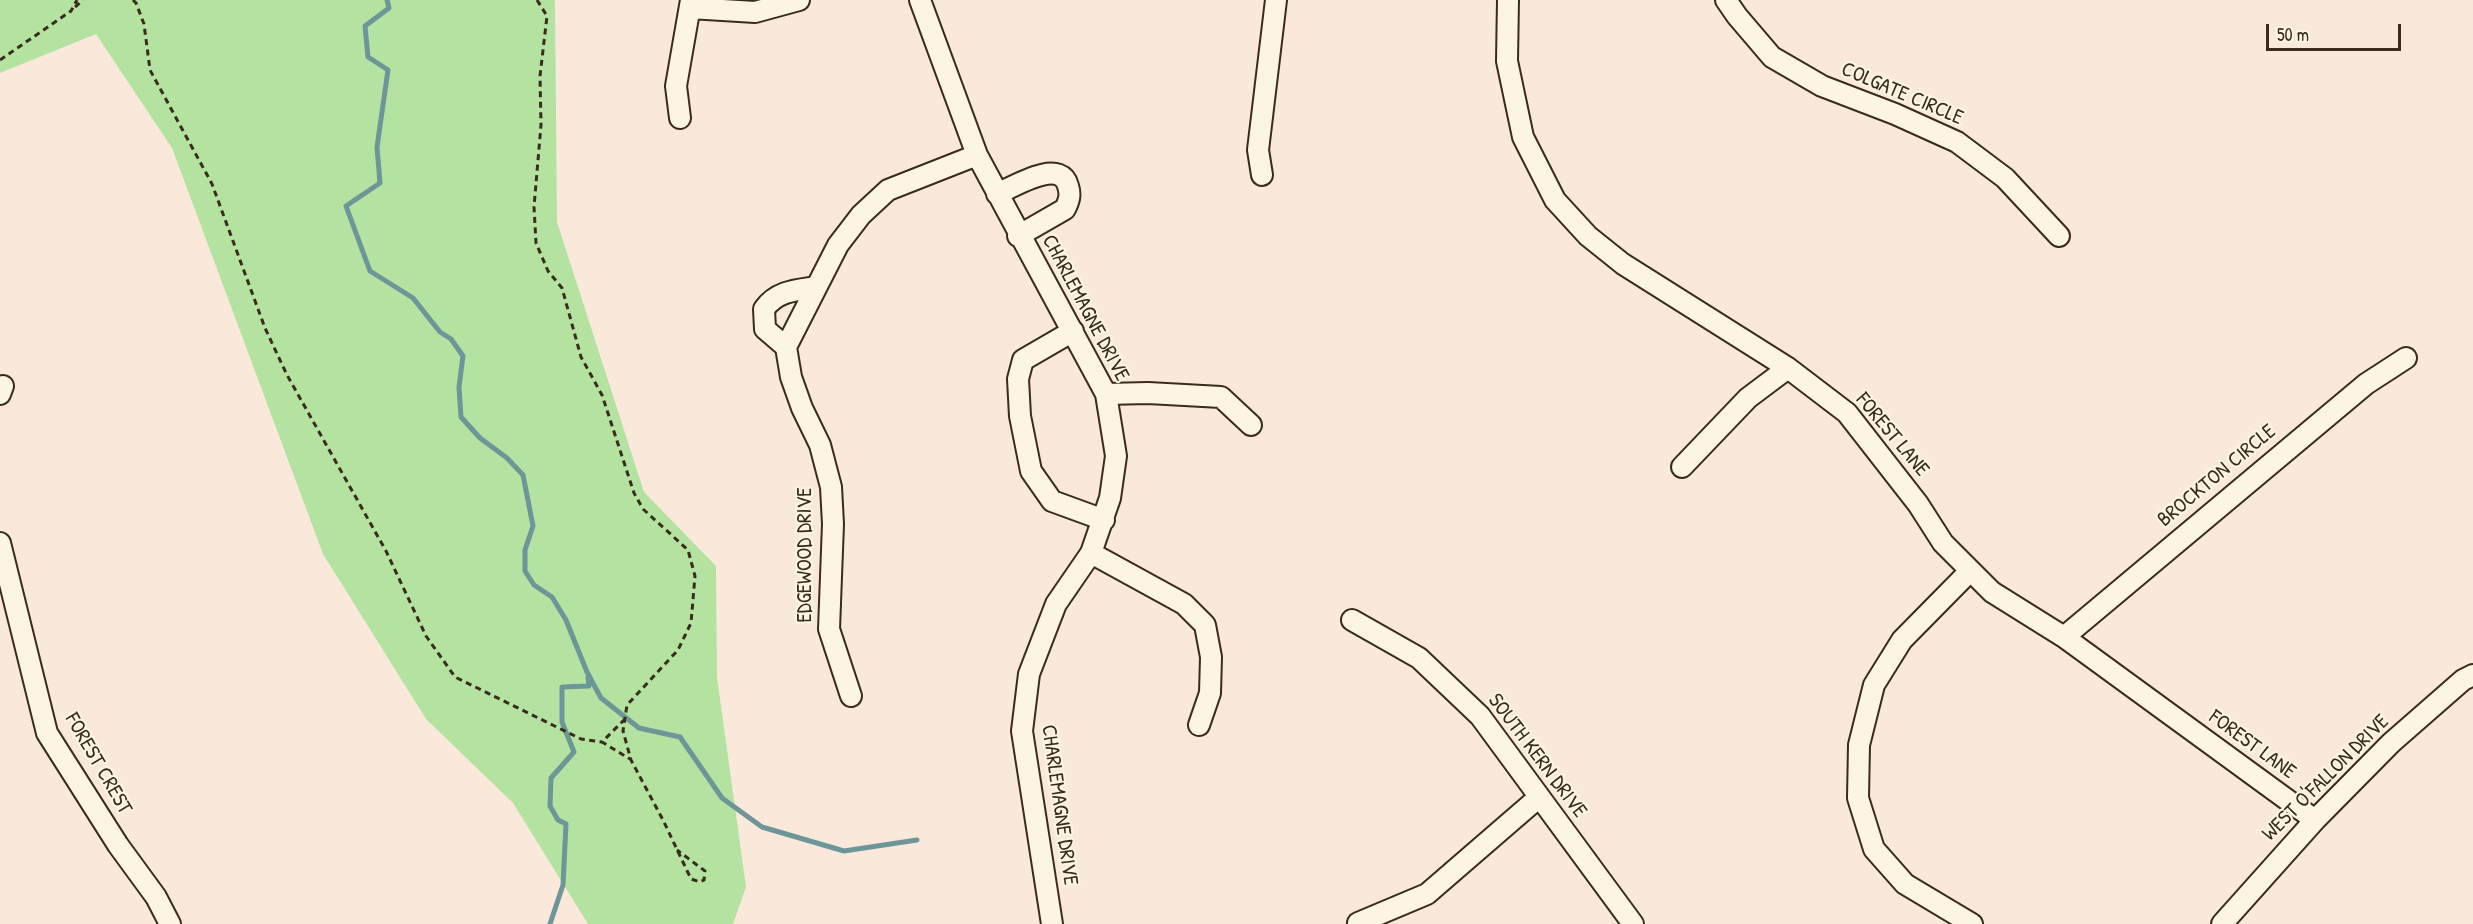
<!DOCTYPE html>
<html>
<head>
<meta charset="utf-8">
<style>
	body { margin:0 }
	#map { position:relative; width:2473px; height:924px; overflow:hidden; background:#fae9da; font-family:"Patrick Hand",sans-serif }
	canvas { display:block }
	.scale { position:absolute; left:2266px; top:24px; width:135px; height:27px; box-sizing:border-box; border:3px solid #3b2a1e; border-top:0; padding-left:8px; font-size:18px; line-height:21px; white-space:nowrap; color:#3b2a1e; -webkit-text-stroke:4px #fcf5e5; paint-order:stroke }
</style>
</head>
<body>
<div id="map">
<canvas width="2473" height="924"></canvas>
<div class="scale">50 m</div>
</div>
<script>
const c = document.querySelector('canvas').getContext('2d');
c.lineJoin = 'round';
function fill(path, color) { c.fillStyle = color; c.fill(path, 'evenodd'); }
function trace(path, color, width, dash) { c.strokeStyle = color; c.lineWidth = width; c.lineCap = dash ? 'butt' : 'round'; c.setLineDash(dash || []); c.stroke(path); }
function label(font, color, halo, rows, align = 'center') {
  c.font = font + ' "Patrick Hand",sans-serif'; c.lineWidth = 4.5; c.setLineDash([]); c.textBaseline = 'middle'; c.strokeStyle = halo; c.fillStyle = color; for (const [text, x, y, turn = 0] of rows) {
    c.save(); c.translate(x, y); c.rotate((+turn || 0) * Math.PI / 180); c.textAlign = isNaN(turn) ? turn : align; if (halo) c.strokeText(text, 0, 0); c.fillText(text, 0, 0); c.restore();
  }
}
const green = new Path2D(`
	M0,0H555L557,222L644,492L716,566L717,677L746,887L733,924H588L513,803L426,719L323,554L172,148L96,34L0,73Z`);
const stream = new Path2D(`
	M387,0L389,8L365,26L368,57L388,70L377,147L380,183L346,206L370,271L413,298L440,332L451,339L463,356L459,387L461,417L480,438L507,458L523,475L533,526L525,550V571L534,585L552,597L566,620L587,672L601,698L639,728L680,737L722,798L762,827L844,851L917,840
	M550,924L563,885L566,824L558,820L550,806L551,778L574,752L562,722V687L589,686L588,677`);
const path = new Path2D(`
	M133,0L136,3L144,24L150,70L212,184L265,328L287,375L386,551L426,636L455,677L581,739L602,742
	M537,0L547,16L540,76L541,125L534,207L536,243L548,271L562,288L581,357L602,395L634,493L643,509L688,550L695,576L691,623L678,650L627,705L623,731L631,760L663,820L691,879L700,882L704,880L705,871L677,850
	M75,7L83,0
	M0,60L71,11L77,0
	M625,719L602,742L630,759`);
const street = new Path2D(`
	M920,0L977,155L1106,394L1116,456L1110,498L1091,553L1056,604L1029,674L1022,731L1052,924
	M1508,0L1507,61L1523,137L1555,200L1588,236L1623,264L1788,368L1847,413L1918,504L1943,543L1992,592L2064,637L2315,820
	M1726,0L1737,16L1772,57L1822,86L1895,114L1957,142L2005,178L2059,236
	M690,8L755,12L799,0
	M680,118L676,86L691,0
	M1262,175L1258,150L1276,0
	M997,194C1013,187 1061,157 1068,186C1071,195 1069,201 1065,209L1018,236
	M1073,331L1023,360L1018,379L1020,416L1031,471L1052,501L1104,520
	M786,347L765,329L764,309C777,291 796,290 816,287
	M0,394L3,386
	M1106,394L1148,393L1221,397L1251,425
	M1682,467L1748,398L1788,368
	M0,543L47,733L118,845L156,897L170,924
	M1091,553L1184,604L1205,625L1211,657L1210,693L1199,725
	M1970,571L1902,640L1874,685L1859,745L1858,798L1874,849L1905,884L1972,924
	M1352,620L1419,658L1480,716L1633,924
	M2064,637L2366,384L2406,358
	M851,696L829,629L833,524L831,487L820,445L802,408L791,377L786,347L838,245L861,215L888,190L977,155
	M1358,923L1427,894L1538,798
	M2222,924L2315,820L2391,743L2463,680L2473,675`);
const streetNames = [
	["COLGATE CIRCLE",1902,94,23],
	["CHARLEMAGNE DRIVE",1085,308,62],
	["FOREST LANE",1892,435,50],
	["BROCKTON CIRCLE",2217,476,-40],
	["EDGEWOOD DRIVE",805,555,-90],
	["FOREST LANE",2252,745,36],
	["SOUTH KERN DRIVE",1537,756,53],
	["FOREST CREST",98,764,60],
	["WEST O'FALLON DRIVE",2326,778,-45],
	["CHARLEMAGNE DRIVE",1059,805,82]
];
fill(green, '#b4e2a0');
trace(stream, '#6d9698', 5);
trace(street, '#3b2a1e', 24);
trace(path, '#3b2a1e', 3, [6, 4.5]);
trace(street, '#fcf5e5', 20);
label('21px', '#3b2a1e', '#fcf5e5', streetNames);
</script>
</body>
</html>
